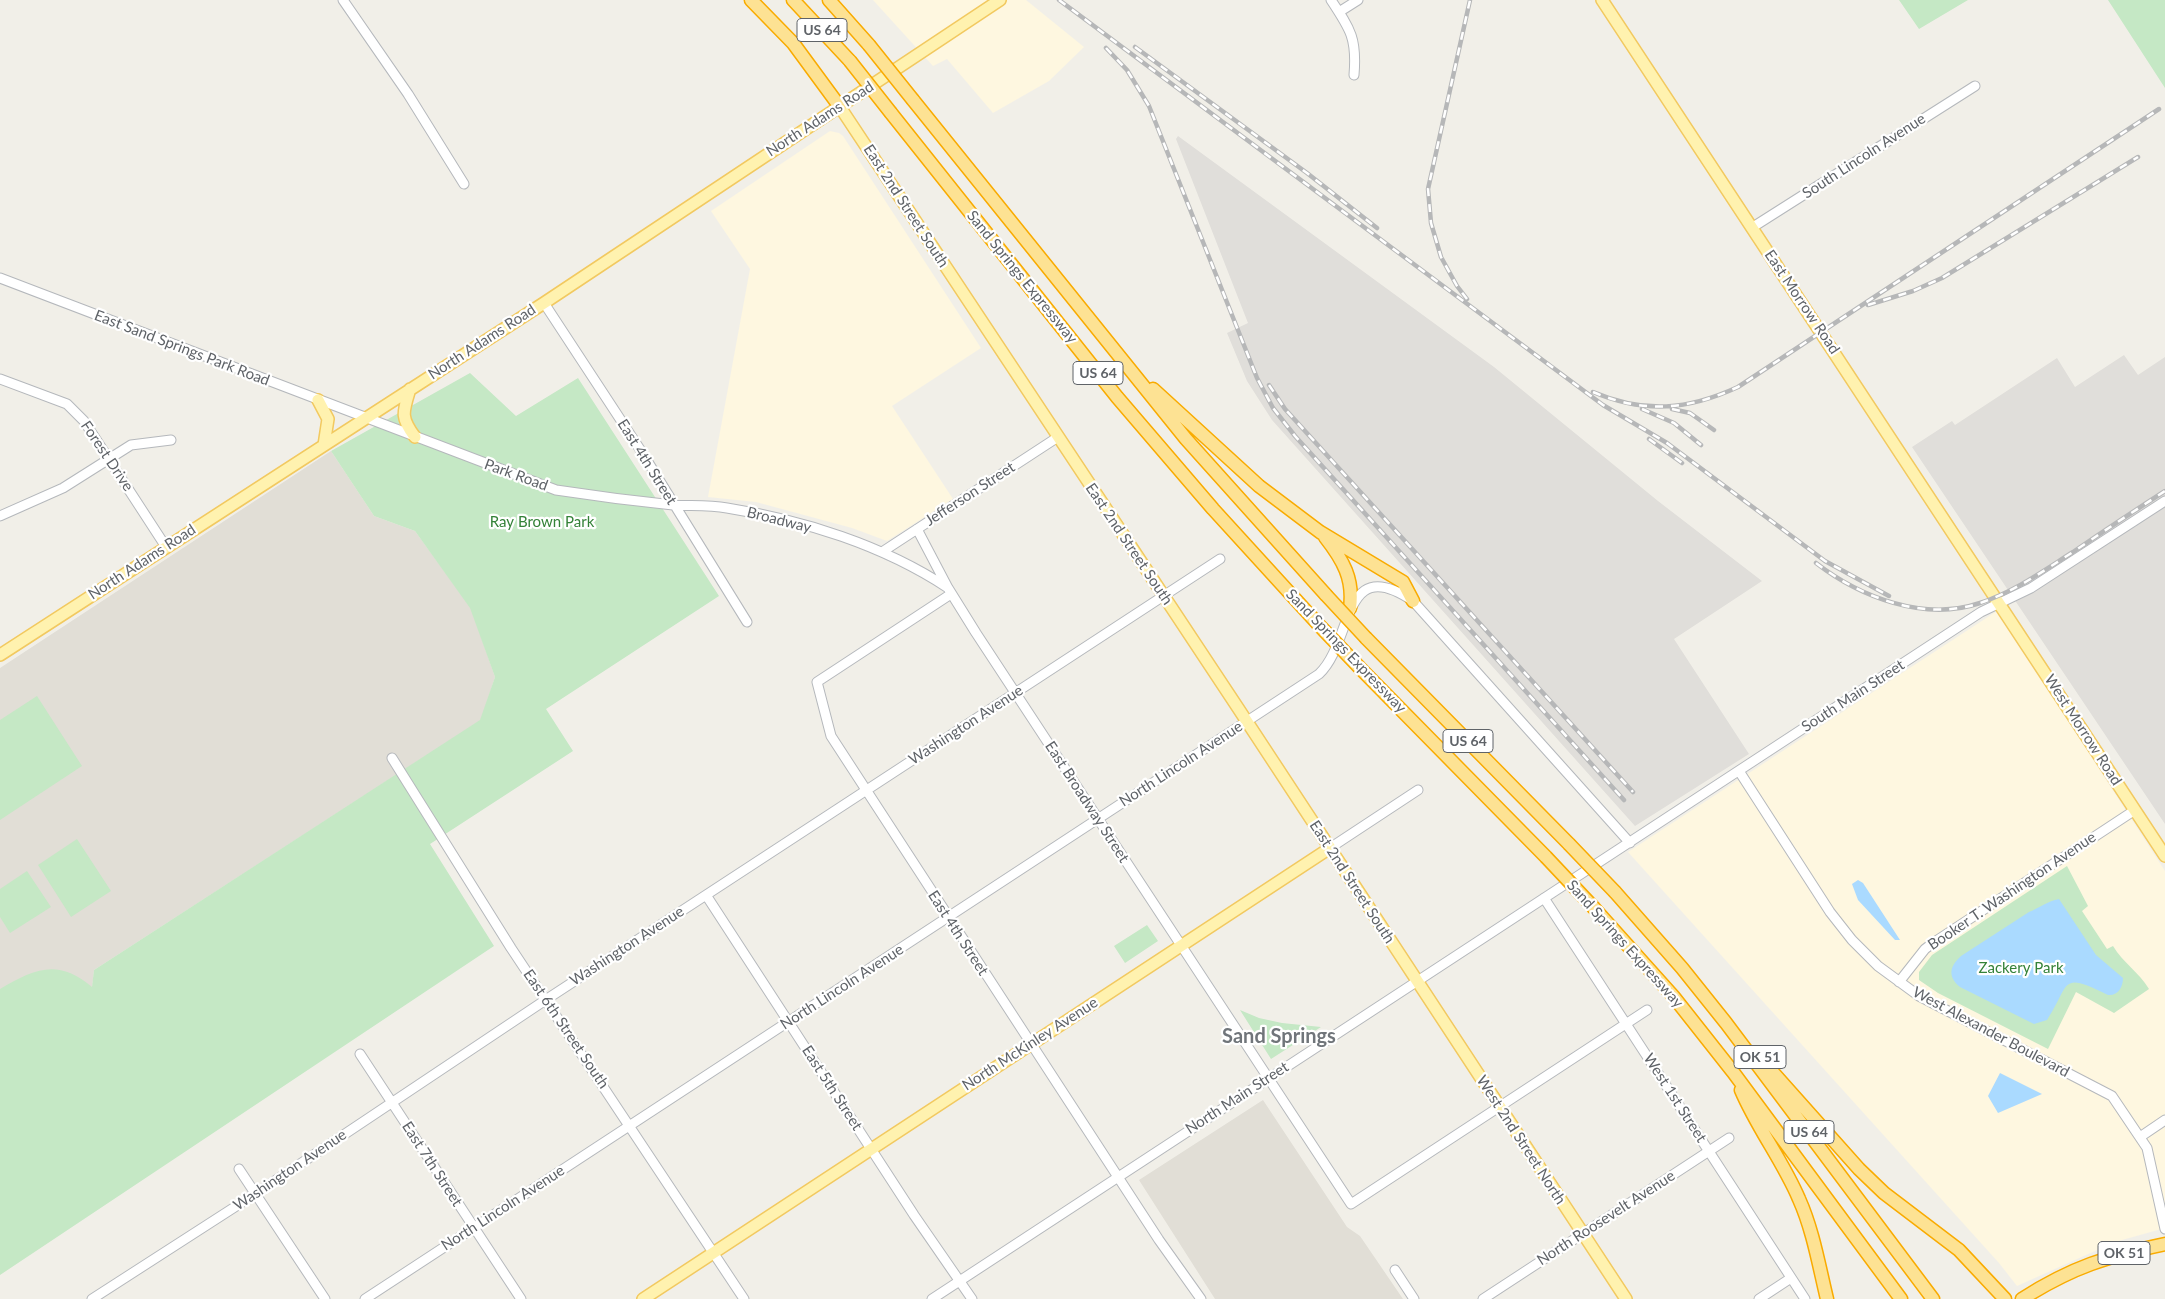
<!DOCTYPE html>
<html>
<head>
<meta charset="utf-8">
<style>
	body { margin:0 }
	canvas { display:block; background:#f1efe8 }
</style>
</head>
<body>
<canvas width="2165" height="1299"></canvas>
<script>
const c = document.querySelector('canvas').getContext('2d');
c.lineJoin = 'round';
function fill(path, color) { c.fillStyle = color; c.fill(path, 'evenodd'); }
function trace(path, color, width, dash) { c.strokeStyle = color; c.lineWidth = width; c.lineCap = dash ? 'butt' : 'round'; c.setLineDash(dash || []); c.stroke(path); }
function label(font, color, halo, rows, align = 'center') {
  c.font = font + ' Lato,sans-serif'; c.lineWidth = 4.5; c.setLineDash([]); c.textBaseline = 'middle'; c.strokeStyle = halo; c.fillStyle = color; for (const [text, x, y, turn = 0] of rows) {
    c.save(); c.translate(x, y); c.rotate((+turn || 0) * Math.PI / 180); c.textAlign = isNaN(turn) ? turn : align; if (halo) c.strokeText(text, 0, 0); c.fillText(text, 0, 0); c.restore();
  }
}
const commercial = new Path2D(`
	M873,0H1026L1084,47L1049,81L993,113L947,59L933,66Z
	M830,131L839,133L843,136L981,348L892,406L953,499L887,541L852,528L756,502L708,497L750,269L711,211Z
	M1997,611L2165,871V1228L2115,1242L2017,1286L1999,1263L1628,852Z`);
const industrial = new Path2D(`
	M1178,136L1494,367L1658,501L1762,581L1674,639L1749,754L1635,826L1272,420L1247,381L1227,333L1248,323L1176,139Z
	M2124,355L2138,375L2165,357V824L1912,447L1952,421L1955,425L2057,358L2075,387Z`);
const education = new Path2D(`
	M331,451L374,516L415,531L471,608L495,677L481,720L94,970L92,988L0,1118V668Z
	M1263,1100L1347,1227L1360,1236L1403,1299H1215L1139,1180Z`);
const green = new Path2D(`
	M1899,0H1968L1919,29Z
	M2108,0H2165V88Z
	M470,373L516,416L578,378L719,596L546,709L573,751L430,844L494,946L0,1275V989C35,969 57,958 92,987L94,970L480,720L495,677L470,608L415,531L374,516L331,451Z
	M37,696L82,766L0,820V720Z
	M77,839L111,891L71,917L38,865Z
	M2067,866L2088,906L2082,911L2107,949L2113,946C2123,963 2139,972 2149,989L2114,1013L2076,992L2048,1049L1938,993L1919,980V972L1932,955Z
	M27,871L51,907L10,933L0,917V889Z
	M1147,925L1158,941L1125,963L1114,946Z
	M1240,1010L1259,1018L1282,1023L1321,1027L1271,1059Z`);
const water = new Path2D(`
	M1858,880L1863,883L1900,940H1895L1858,900L1852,884Z
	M2059,899L2096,955L2123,978C2123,987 2118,996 2108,995C2059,971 2071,983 2047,1020L2034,1024L1960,987C1947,976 1950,966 1961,956L2029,912C2039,908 2048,901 2059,899Z
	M2000,1073L2042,1094L1998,1113L1988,1096Z`);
const minor = new Path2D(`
	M343,0L408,94L464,184
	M1331,0C1351,30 1357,39 1354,75
	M1339,12L1358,0
	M1753,227L1975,86
	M0,278L556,490C595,496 634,501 673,505C691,506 709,505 727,508C803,520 883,545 948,588
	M544,303L643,454L747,622
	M0,379L67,404L84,421L166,547
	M0,516L63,488L131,445L171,440
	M917,529L948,588L976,633L1351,1204L1647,1010
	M882,552L1058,437
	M951,594L817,682L831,736L1159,1240L1201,1299
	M392,758L511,948L744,1299
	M1739,771L1830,912L1852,940L1878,966L1919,996L2112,1096L2147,1148L2165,1229
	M1330,848L1418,790
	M706,895L914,1215L972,1299
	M1544,898L1805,1299
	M1899,982L1925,949L1933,943L2135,810
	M360,1054L521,1299
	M2140,1137L2165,1120
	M239,1169L325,1299
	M1395,1270L1414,1299
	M92,1299L255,1194L547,999L1220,559
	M365,1299L1319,674C1354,641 1341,552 1413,601L1630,843
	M932,1299L1981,612L2031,588L2165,501
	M1483,1299L1729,1138
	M1759,1299L1791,1278`);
const major = new Path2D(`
	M1602,0L2165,856
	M840,107L1238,708L1626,1299
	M410,389C403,412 400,417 415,437
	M318,400L328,419L324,445
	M0,655L544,303L1000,0
	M643,1299L1330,848`);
const highway = new Path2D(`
	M751,0L793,43L840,107
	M793,0L850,61
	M829,0L869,45
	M913,100L1186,439L1326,595
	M891,113L1117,397L1213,509L1317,623
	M1153,389L1259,486L1320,532L1403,582L1413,601
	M1325,537C1343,560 1354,579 1350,608
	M1366,638L1569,844
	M1359,667L1546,857
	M1615,892L1682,968L1726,1023L1933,1299
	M1594,908L1673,996L1733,1072L1901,1299
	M1769,1068L1859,1169L1884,1193L1959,1250L2005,1299
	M1741,1090C1757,1128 1783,1161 1799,1199C1813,1230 1819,1266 1827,1299
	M2022,1299C2072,1267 2108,1256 2165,1244`);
const rail = new Path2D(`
	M1059,0L1603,405L1667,443L1825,561L1889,596
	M1135,47L1307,173L1377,228
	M1106,48L1127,70L1149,106L1257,378L1273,408L1295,436L1624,800
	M1467,299L1457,286L1441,257L1431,223L1428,189L1470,0
	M1868,305L1913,291L1942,278L2138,157
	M1269,385L1285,409L1633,792
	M1593,392C1645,414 1688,410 1738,387L2159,109
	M1642,409L1674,423L1701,445
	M1672,409L1690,413L1714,430
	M1649,439L1682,463
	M1816,563C1860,597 1924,622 1980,603C2014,592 2043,571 2073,552C2104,531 2134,511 2165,491`);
const highwayBridge = new Path2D(`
	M869,45L913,100
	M850,61L891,113
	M1326,595L1366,638
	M1317,623L1359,667
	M1569,844L1615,892
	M1546,857L1594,908`);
const shields = [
	[822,30,50],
	[1098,373,50],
	[1468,741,50],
	[1760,1057,52],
	[1809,1132,50],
	[2124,1253,52]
];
const shieldNames = [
	["US 64",822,30],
	["US 64",1098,373],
	["US 64",1468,741],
	["OK 51",1760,1057],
	["US 64",1809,1132],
	["OK 51",2124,1253]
];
const streetNames = [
	["North Adams Road",820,119,-33],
	["South Lincoln Avenue",1864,156,-33],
	["East 2nd Street South",906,206,57],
	["Sand Springs Expressway",1022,277,51],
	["East Morrow Road",1802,302,56],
	["North Adams Road",482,342,-33],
	["East Sand Springs Park Road",182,348,21],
	["Forest Drive",107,456,56],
	["East 4th Street",647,462,58],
	["Park Road",516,475,20],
	["Jefferson Street",970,494,-33],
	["Broadway",779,520,14],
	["East 2nd Street South",1129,544,56],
	["North Adams Road",142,562,-33],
	["Sand Springs Expressway",1346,651,46],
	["South Main Street",1853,696,-33],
	["Washington Avenue",966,725,-33],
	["West Morrow Road",2083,730,57],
	["North Lincoln Avenue",1181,764,-33],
	["East Broadway Street",1087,802,57],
	["East 2nd Street South",1352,882,57],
	["Booker T. Washington Avenue",2012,891,-34],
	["East 4th Street",958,933,57],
	["Sand Springs Expressway",1625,944,48],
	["Washington Avenue",627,946,-33],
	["North Lincoln Avenue",842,987,-33],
	["East 6th Street South",566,1029,56],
	["West Alexander Boulevard",1991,1032,28],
	["North McKinley Avenue",1030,1044,-33],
	["East 5th Street",832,1088,57],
	["North Main Street",1237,1098,-33],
	["West 1st Street",1675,1098,57],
	["West 2nd Street North",1521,1140,57],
	["East 7th Street",432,1164,57],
	["Washington Avenue",290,1170,-34],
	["North Lincoln Avenue",503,1208,-33],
	["North Roosevelt Avenue",1606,1218,-33]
];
const parkNames = [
	["Ray Brown Park",542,522],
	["Zackery Park",2021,968]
];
const districtNames = [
	["Sand Springs",1279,1037]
];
fill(commercial, '#fef7e0');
fill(industrial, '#e0deda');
fill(education, '#e1ded6');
fill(green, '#c5e8c5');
fill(water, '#aadaff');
trace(minor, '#b5b8bc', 11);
trace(major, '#f2c960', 14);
trace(highway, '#f9ab00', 15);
trace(minor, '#fff', 9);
trace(major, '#fff2af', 11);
trace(highway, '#fde293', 12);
trace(rail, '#b6b7b8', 4.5);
trace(rail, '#fff', 2.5, [8]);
trace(highwayBridge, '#f9ab00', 15, []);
trace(highwayBridge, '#fde293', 12);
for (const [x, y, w] of shields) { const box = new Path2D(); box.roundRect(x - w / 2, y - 11.5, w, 23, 4); c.fillStyle = '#fff'; c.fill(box); trace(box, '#5f6368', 1); }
label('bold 14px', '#5f6368', null, shieldNames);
label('15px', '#5f6368', '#fff', streetNames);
label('15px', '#348238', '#fff', parkNames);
label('bold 20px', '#70757a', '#fff', districtNames);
</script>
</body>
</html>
